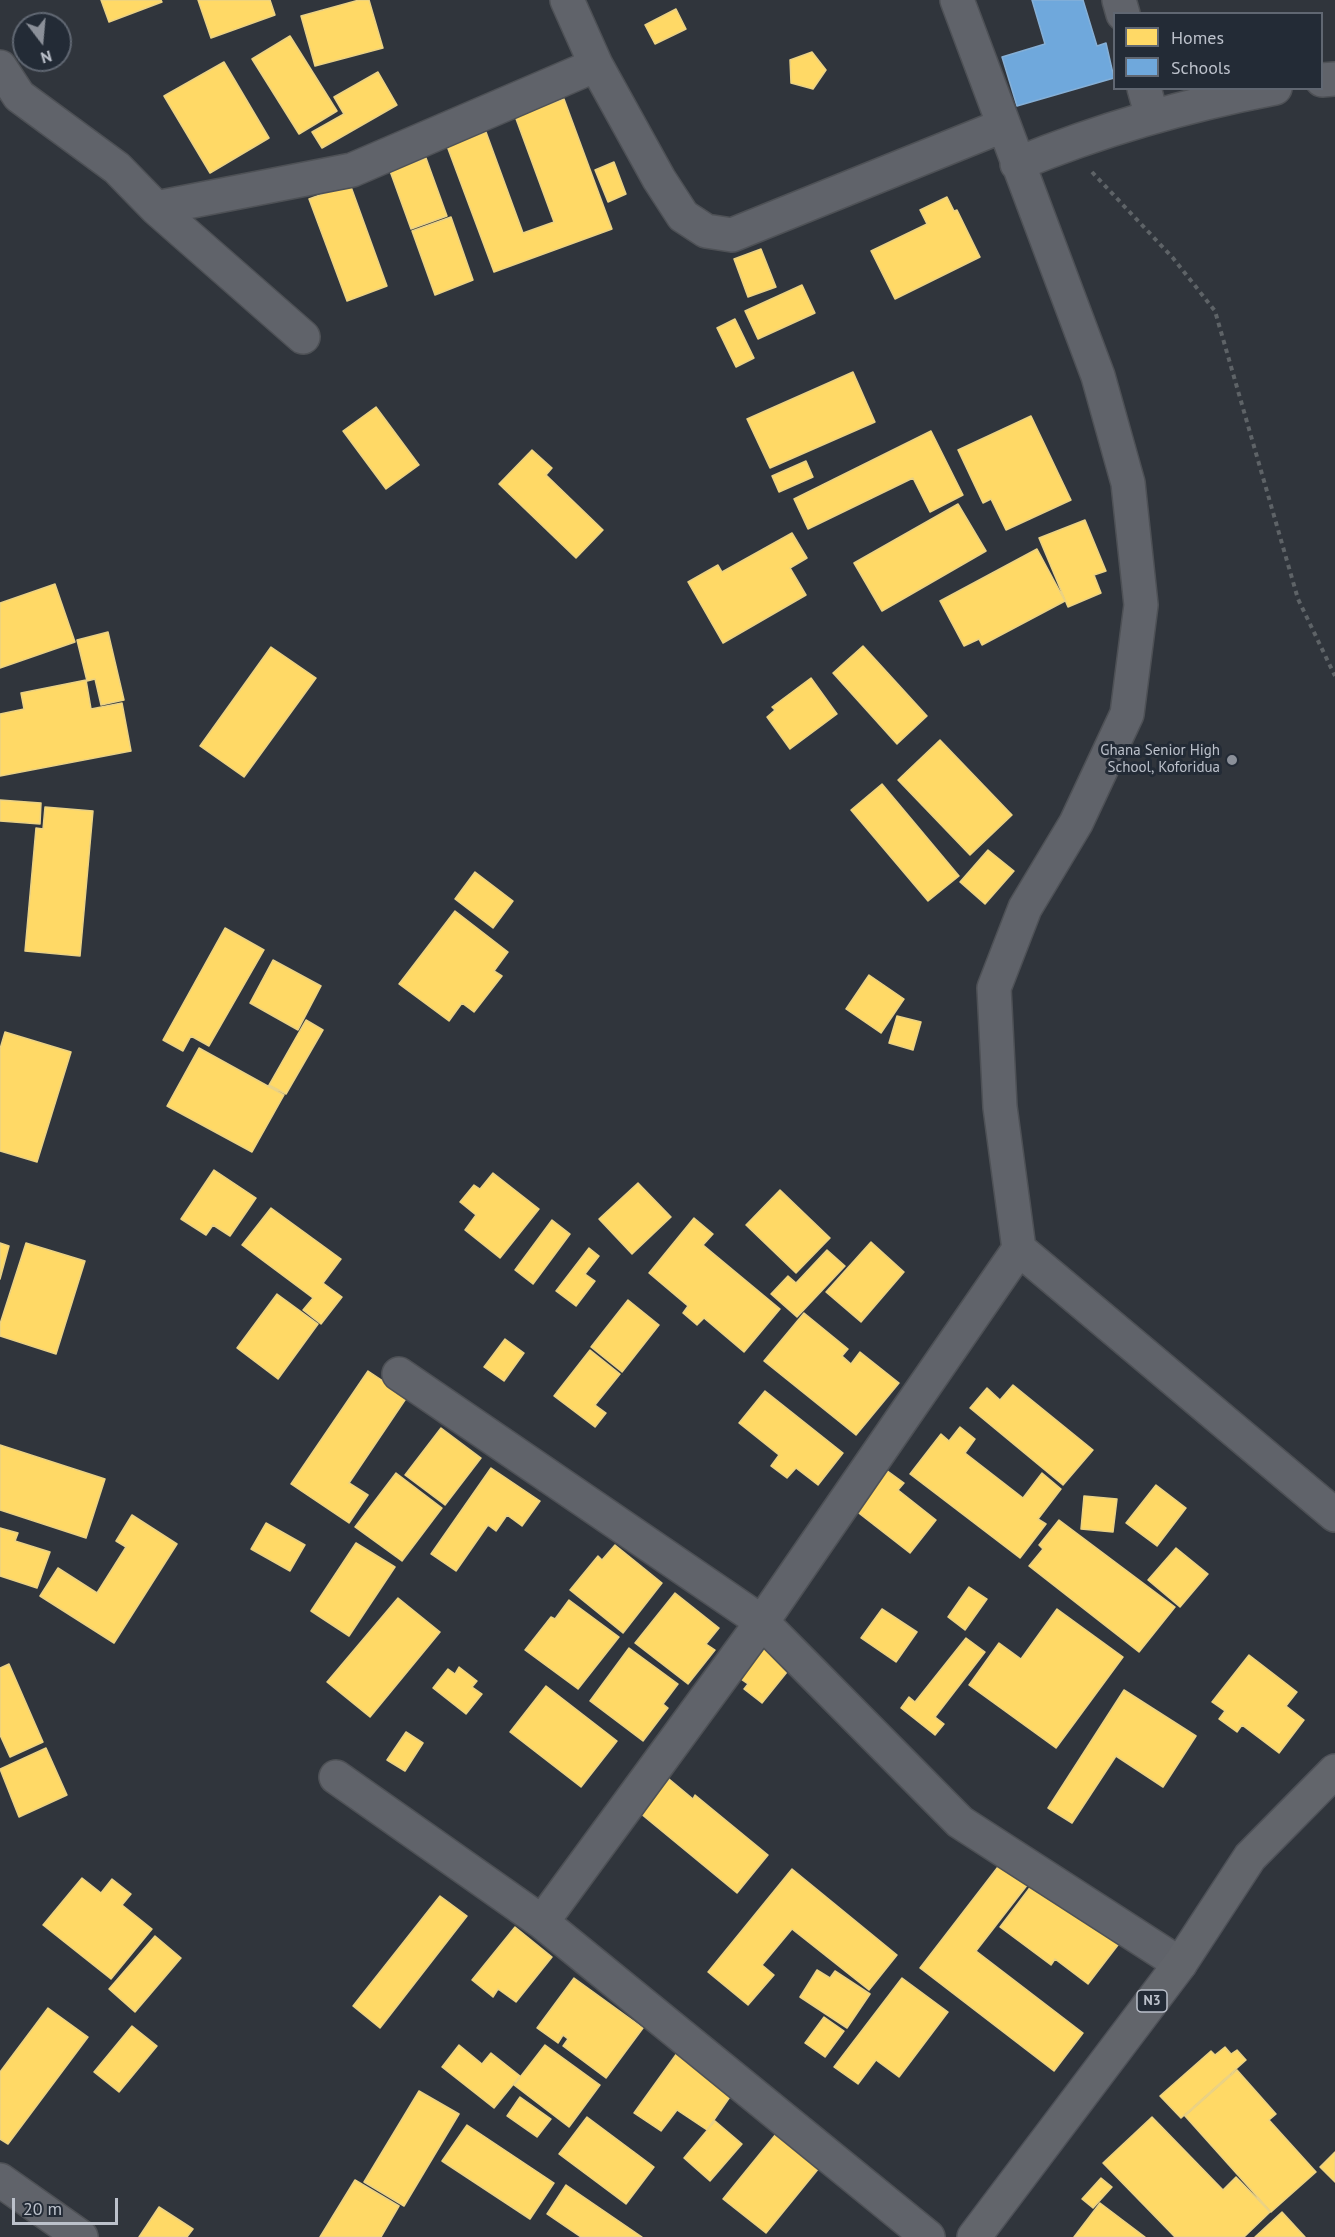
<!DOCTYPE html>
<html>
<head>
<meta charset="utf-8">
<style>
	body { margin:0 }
	#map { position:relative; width:1335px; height:2237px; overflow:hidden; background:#30353c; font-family:"PT Sans",sans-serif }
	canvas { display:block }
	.legend { position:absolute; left:1113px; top:12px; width:210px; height:78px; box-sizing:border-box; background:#232b36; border:2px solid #606772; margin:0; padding:8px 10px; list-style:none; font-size:18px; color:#bcc1cb }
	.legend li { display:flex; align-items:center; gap:12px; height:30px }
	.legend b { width:30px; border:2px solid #606772 }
	.north { position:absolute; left:12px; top:12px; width:60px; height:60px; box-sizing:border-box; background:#232b36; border:2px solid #606772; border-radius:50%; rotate:164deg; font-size:16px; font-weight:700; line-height:24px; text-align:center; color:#bcc1cb }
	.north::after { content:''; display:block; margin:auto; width:21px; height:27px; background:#8b9099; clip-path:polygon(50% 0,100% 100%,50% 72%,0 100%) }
	.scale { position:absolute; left:12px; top:2198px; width:106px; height:27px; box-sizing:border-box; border:3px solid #bcc1cb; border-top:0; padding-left:8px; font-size:18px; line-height:21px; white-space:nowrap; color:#bcc1cb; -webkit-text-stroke:4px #232b36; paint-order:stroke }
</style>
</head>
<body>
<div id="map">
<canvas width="1335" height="2237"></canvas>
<ul class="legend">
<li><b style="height:16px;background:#ffd966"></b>Homes</li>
<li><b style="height:16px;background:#6fa8dc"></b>Schools</li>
</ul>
<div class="north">N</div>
<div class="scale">20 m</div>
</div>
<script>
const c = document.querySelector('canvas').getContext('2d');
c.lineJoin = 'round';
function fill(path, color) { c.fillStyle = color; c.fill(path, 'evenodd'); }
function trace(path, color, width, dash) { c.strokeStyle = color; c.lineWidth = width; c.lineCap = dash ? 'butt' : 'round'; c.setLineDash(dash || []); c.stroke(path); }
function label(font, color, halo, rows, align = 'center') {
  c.font = font + ' "PT Sans",sans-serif'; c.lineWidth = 6; c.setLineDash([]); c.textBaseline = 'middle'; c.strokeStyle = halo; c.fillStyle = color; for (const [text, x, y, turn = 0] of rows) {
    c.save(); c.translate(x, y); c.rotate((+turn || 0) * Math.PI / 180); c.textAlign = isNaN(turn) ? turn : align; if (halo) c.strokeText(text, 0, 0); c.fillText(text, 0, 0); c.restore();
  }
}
const homes = new Path2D(`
	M101,0H161L162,2L109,22Z
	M198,0H270L275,15L211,38Z
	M359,0H369L383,48L315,66L301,16Z
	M676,9L686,29L655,44L645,25Z
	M290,36L337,111L299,134L252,59Z
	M812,52L826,70L813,89L791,83L790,60Z
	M224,62L269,138L210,173L164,96Z
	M378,72L397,105L322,148L312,132L344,114L334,97Z
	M564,99L612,229L494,272L447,146L486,132L523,233L554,222L515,116Z
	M426,158L447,216L411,229L390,171Z
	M614,162L626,194L608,202L595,170Z
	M350,184L387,286L347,301L309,199Z
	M947,197L954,211L957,210L980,257L895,299L871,251L927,224L920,210Z
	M451,217L473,280L435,295L412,231Z
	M761,249L776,287L748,297L734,259Z
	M802,285L815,313L758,339L745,311Z
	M735,319L754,358L736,367L717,328Z
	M853,372L875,422L770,468L747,419Z
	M376,407L419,465L386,489L343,431Z
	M1031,416L1071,500L1006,530L991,499L983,503L958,450Z
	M931,431L963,495L930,512L913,478L808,529L794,499Z
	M532,450L552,468L546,475L603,530L576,558L499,484Z
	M806,461L813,477L779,492L772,476Z
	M958,504L986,551L882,611L854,563Z
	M1085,520L1106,571L1094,575L1101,593L1068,607L1039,538Z
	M792,533L807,558L790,568L806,595L723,643L688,582L718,565L722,572Z
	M1037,549L1065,601L982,645L979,639L964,646L940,601Z
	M55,584L75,642L0,668V603Z
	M108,632L124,700L101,705L95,679L87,681L77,640Z
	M863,646L927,716L897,744L833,673Z
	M271,647L316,678L244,777L200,746Z
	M811,678L837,714L790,749L767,717L775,710L772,707Z
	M86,680L91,709L122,703L131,751L0,776V714L24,709L21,693Z
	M940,740L1012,815L970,855L898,780Z
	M882,784L959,876L928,901L851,810Z
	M0,800L41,803L40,824L0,821Z
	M45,807L93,811L80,956L25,951L36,828L43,829Z
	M988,850L1014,871L985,904L960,882Z
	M475,872L513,901L493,928L455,899Z
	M455,911L508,952L494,971L502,976L474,1012L462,1003L449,1021L399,984Z
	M225,928L264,950L209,1046L191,1036L183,1051L163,1040Z
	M273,960L321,986L298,1030L250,1003Z
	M869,975L904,999L881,1033L846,1009Z
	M897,1016L921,1022L913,1050L889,1043Z
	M306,1020L323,1030L286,1094L269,1085Z
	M5,1032L71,1052L37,1162L0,1151V1049Z
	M199,1048L284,1095L252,1152L167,1106Z
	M214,1170L256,1198L230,1236L213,1225L206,1235L181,1219Z
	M493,1173L539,1209L500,1258L465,1230L476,1215L460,1202L474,1185L480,1189Z
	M638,1183L671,1217L632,1254L599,1219Z
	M780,1190L830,1238L796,1273L746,1225Z
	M271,1208L341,1259L323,1283L342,1297L321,1324L303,1310L313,1298L242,1245Z
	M694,1218L713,1234L703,1245L780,1309L744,1352L704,1318L697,1325L683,1313L688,1306L649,1273Z
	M552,1220L570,1234L533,1284L515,1270Z
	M871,1242L904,1272L861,1322L826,1292Z
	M0,1243L9,1246L0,1279Z
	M26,1243L85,1261L56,1354L0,1336V1324Z
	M589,1248L599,1256L585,1274L595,1281L576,1306L556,1291Z
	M827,1250L845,1266L797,1317L771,1294L788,1276L796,1283Z
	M277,1294L318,1324L278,1379L237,1348Z
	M628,1300L659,1325L622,1372L591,1347Z
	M804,1313L848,1349L842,1356L851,1364L860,1352L899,1383L856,1435L764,1361Z
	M505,1339L524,1353L504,1381L484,1367Z
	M590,1350L620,1374L595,1405L606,1413L595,1427L554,1396Z
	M368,1371L407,1397L349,1483L368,1495L349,1523L291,1484Z
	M1013,1385L1093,1450L1063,1485L970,1408L987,1388L1000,1400Z
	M765,1391L843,1453L818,1485L796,1468L787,1478L771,1466L779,1455L739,1423Z
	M960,1427L975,1439L965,1453L1023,1498L1042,1473L1061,1489L1038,1519L1046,1524L1020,1558L910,1474L941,1434L949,1441Z
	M441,1428L481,1458L445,1505L405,1475Z
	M0,1445L105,1479L86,1538L0,1510Z
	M882,1467L904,1483L898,1490L936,1520L910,1553L851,1507Z
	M491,1468L540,1501L522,1526L507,1515L496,1531L488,1525L456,1571L431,1554Z
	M396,1473L442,1508L402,1561L355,1527Z
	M1156,1485L1186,1508L1157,1546L1126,1523Z
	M1084,1496L1117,1499L1113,1532L1081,1529Z
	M132,1515L177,1544L114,1643L40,1596L58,1568L97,1593L126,1547L116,1541Z
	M1059,1520L1175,1607L1139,1652L1029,1566L1043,1549L1039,1545Z
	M266,1523L305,1545L290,1571L251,1549Z
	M0,1528L18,1533L15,1541L50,1552L37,1588L0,1576Z
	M356,1543L395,1567L349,1636L311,1611Z
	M615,1545L662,1583L623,1633L570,1590L598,1556L602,1560Z
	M1176,1548L1208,1574L1180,1607L1148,1580Z
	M969,1587L987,1599L965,1630L948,1617Z
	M675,1593L719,1628L706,1644L715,1650L688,1684L635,1643Z
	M398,1598L440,1632L370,1717L327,1682Z
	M569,1600L619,1637L578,1689L525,1650L551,1617L555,1619Z
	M882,1609L917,1632L896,1662L861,1638Z
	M1057,1609L1123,1657L1056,1748L969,1685L999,1643L1021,1659Z
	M966,1638L985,1652L935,1717L944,1724L935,1735L901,1708L909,1697L915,1702Z
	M762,1645L791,1667L762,1703L744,1689L748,1684L738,1677Z
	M629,1648L678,1684L663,1704L668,1708L643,1741L590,1701Z
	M1249,1655L1297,1692L1286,1706L1304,1720L1279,1753L1242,1725L1237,1732L1219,1719L1225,1711L1212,1702Z
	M9,1664L43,1742L10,1757L0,1735V1668Z
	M459,1667L477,1681L472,1687L482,1694L466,1714L433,1688L448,1669L455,1674Z
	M546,1686L617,1741L581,1787L510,1732Z
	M1124,1690L1196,1736L1163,1787L1116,1756L1072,1823L1048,1808Z
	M406,1732L423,1743L405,1771L387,1760Z
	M46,1748L67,1795L19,1817L0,1769Z
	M669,1779L693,1799L695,1795L768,1855L737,1893L640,1813Z
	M1001,1863L1028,1884L976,1951L1083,2033L1054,2071L920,1968Z
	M792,1869L897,1955L869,1990L792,1929L762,1965L774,1975L748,2005L708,1972Z
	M1038,1877L1121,1941L1088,1984L1055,1959L1051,1965L1000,1927Z
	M82,1878L101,1893L112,1879L131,1894L122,1905L152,1929L111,1979L43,1925Z
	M440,1896L467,1916L380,2028L353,2006Z
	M515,1927L552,1957L516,2002L498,1989L493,1997L472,1980Z
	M155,1936L181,1958L135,2012L109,1989Z
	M817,1970L830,1978L835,1971L870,1994L847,2028L800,1997Z
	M574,1978L643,2028L606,2078L563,2046L568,2039L563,2035L558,2043L537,2028Z
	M902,1978L948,2012L899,2077L876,2060L858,2084L834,2067Z
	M48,2008L88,2037L8,2144L0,2139V2072Z
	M824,2017L844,2031L825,2057L805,2043Z
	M132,2026L157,2046L119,2092L94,2072Z
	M459,2045L482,2064L491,2053L520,2076L494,2108L442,2067Z
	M545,2045L600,2085L569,2127L514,2085Z
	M1225,2047L1231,2054L1237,2050L1246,2060L1181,2118L1160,2096L1211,2051L1215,2055Z
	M680,2049L736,2088L707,2130L677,2110L661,2131L634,2113Z
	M1237,2070L1276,2114L1269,2120L1316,2172L1271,2212L1185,2116Z
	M419,2091L459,2114L404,2206L364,2182Z
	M520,2097L551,2119L537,2137L507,2116Z
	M587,2117L654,2167L626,2204L559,2154Z
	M1152,2117L1223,2190L1236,2177L1270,2212L1244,2237H1175L1103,2163Z
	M715,2121L742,2144L710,2181L684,2158Z
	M467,2125L554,2183L530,2219L442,2161Z
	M776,2134L819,2168L766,2233L723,2199Z
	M1335,2152V2182L1320,2167Z
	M1101,2178L1112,2187L1093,2208L1082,2199Z
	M355,2180L399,2206L381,2237H320Z
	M566,2185L642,2237H581L547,2214Z
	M1100,2203L1145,2237H1074Z
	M159,2207L193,2229L187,2237H139Z
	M1282,2212L1305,2237H1255Z`);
const schools = new Path2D(`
	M1032,0H1083L1097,46L1106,43L1114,78L1017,106L1002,57L1045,44Z`);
const path = new Path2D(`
	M1092,172L1173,258L1215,311L1298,599L1335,676`);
const minor = new Path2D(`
	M567,0L596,65L659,179L683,216L706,231L732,235L1002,126
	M957,0L1098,376L1128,483L1141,605L1127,714L1076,823L1025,908L994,988L1000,1107L1019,1249L1335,1515
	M1119,0L1123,14
	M0,67L19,96L117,168L156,208L352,170L596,65
	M1322,80L1335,79
	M1144,88L1152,117
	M1017,164C1100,130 1186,105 1275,88
	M156,208L303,337
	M399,1374L762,1622L960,1822L1180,1964
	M336,1777L542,1922L928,2237
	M542,1922L762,1622L1019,1249
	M0,2180L81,2237`);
const major = new Path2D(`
	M974,2237L1180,1964L1250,1857L1335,1771`);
const markers = [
	[1232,760,6,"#8b9099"]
];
const shields = [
	[1152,2001,30]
];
const shieldNames = [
	["N3",1152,2001]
];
const poiNames = [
	["Ghana Senior High",1220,751],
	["School, Koforidua",1220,768]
];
fill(homes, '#ffd966');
trace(homes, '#ebd284', 1.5);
fill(schools, '#6fa8dc');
trace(schools, '#86b0d7', 1.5);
trace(minor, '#4e5156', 36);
trace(major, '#4e5158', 36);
trace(path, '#5e6367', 4, [4.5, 4.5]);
trace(minor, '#60636a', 33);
trace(major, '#62656b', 33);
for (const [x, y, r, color] of markers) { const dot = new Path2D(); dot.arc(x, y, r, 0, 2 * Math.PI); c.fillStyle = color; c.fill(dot); trace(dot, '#232b36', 2); }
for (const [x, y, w] of shields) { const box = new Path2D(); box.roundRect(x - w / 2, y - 11, w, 22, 4.5); c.fillStyle = '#232b36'; c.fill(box); trace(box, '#bcc1cb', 1.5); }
label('bold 14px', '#bcc1cb', null, shieldNames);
label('15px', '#bcc1cb', '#232b36', poiNames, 'right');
</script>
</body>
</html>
